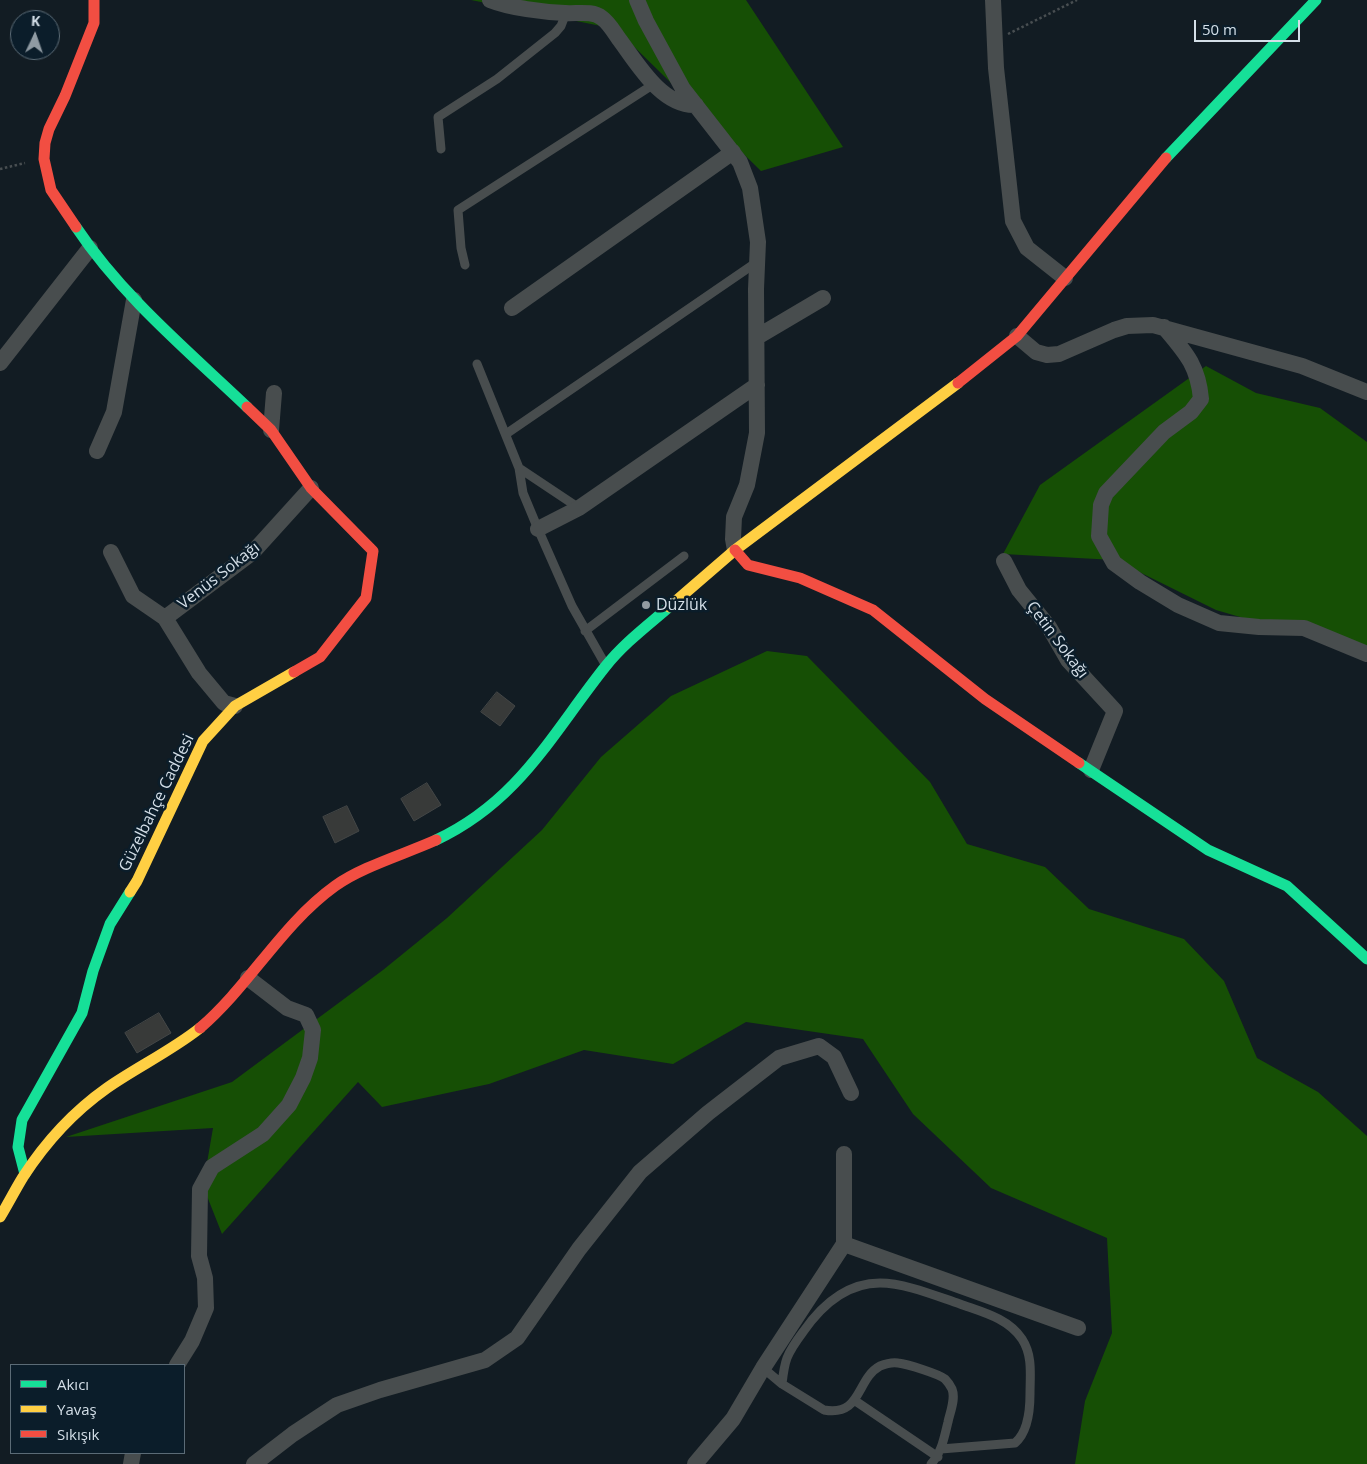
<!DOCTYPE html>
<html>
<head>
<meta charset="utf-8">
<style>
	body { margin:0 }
	#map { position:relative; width:1367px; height:1464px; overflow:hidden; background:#121c23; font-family:"Open Sans",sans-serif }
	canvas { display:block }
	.legend { position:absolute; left:10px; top:1364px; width:175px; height:90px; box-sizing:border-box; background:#0b1d2a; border:1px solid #5b6b76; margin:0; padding:6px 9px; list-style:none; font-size:15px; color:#d4dfe8 }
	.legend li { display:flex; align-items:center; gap:10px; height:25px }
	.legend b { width:25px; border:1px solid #5b6b76 }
	.north { position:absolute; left:10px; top:10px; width:50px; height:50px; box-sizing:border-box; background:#0b1d2a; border:1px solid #5b6b76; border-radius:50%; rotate:3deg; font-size:14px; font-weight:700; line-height:20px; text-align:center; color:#d4dfe8 }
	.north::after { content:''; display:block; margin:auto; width:18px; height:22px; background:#909ba3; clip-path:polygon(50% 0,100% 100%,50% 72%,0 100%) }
	.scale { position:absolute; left:1194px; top:20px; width:106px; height:22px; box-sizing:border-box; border:2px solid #d4dfe8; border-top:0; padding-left:6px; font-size:15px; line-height:18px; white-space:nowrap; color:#d4dfe8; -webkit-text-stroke:4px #0b1d2a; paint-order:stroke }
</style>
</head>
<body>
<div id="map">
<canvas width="1367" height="1464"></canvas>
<ul class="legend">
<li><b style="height:6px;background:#16e098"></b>Akıcı</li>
<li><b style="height:6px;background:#ffcf43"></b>Yavaş</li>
<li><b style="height:6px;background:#f24e42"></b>Sıkışık</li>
</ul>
<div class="north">K</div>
<div class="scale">50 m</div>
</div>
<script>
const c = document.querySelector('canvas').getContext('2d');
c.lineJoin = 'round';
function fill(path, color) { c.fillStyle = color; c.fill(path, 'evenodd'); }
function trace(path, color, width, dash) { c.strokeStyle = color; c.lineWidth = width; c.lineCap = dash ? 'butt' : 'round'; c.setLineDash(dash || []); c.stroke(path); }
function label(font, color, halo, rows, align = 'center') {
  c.font = font + ' "Open Sans",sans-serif'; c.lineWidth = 5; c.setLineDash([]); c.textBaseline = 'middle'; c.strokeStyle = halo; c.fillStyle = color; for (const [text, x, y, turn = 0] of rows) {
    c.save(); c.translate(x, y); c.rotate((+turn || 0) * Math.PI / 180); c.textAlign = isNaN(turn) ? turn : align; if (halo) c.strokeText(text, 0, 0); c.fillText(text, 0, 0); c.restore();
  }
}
const forest = new Path2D(`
	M471,0H746L843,147L761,171L616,29Z
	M1206,366L1256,393L1320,408L1367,442V654L1216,610L1115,560L1003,554L1040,485Z
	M767,651L807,656L930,782L967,844L1045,867L1089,909L1184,939L1224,981L1257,1058L1318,1092L1367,1136V1464H1075L1085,1401L1112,1333L1107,1238L991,1188L913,1114L863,1039L746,1022L673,1064L584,1050L489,1084L382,1107L358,1082L222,1234L203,1186L213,1128L66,1137L232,1082L383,970L447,918L542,830L601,757L671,696Z`);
const building = new Path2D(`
	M497,692L515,706L500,726L481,712Z
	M427,783L441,805L414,821L401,799Z
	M347,806L359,831L335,843L323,817Z
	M159,1013L171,1033L137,1053L125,1033Z`);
const path = new Path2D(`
	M1008,34L1077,0
	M0,169L25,163`);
const lane = new Path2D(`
	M441,149L438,117L497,79L555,33L561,26L566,13
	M465,265L461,248L458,210L654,84
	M477,364L519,468L523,493L538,529L572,606L605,664
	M506,434L757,262
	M519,468L579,508
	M585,631L684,556
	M763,1368L782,1384L824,1410C862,1417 856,1379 880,1366C885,1364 892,1362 898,1363C907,1364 939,1374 945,1379C948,1382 950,1385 952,1389C956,1399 950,1412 948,1422C944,1438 942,1452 931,1464
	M782,1384C783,1375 784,1366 787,1358C791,1348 797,1340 803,1332C821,1306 846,1283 880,1283C905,1283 936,1296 960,1304C982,1312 1008,1318 1022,1339C1033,1356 1030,1375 1030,1394C1030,1410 1028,1432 1015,1443L941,1449
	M854,1400L938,1457`);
const street = new Path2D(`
	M490,0C510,8 543,12 565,13C577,14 592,10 602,18C609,23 614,32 619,39C637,63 662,107 696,105
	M637,0L646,21L683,89L740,162L750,188L758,242L756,289L757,433L747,485L734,517L733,539L735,550
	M993,0L996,68L1013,221L1027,248L1065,278
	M512,308L733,152
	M1164,327C1185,352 1198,365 1201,399L1191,412L1164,432L1106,493L1101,505L1099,536L1114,563L1140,582L1178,605L1219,623L1259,627L1304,628L1367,654
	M1017,336L1036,352L1047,355L1059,354L1114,330L1127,326L1153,325L1302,366L1367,392
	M757,337L823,298
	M0,363L90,248
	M271,430L274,393
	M97,451L114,412L134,300
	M538,529L579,508L757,385
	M111,552L133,596L165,618L199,673L224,703L235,706
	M1004,561L1019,590L1049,627L1068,660L1115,711L1091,770
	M165,618L253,552L311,488
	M844,1244V1154
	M177,1365L192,1341L206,1308L205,1278L199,1256L200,1189L212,1167L263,1134L289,1105L303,1078L310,1058L313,1030L306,1015L287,1008L248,978
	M131,1464L133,1453
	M254,1464L293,1434L337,1405L380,1390L485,1360L517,1338L579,1249L640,1172L708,1113L779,1058L819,1046L834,1057L851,1093
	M695,1464L733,1419L763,1368L844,1244L1078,1328`);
const fast = new Path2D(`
	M1166,158L1316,0
	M76,227C122,296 187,350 247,407
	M1079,763L1208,850L1287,886L1367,959
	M436,840C519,801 551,735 605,667C623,644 647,626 669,607
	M25,1174L18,1147L22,1120L82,1013L93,971L110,924L130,892`);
const slow = new Path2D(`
	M669,607L735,550L958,383
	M130,892L137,881L203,741L235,706L294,672
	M0,1217C8,1204 15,1190 23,1177C45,1143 73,1112 107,1088C137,1067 171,1051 200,1028`);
const jam = new Path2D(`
	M76,227L51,190L44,159L45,143L49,129L65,96L94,23V0
	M958,383L1017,336L1166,158
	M247,407L271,430L311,488L373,551L366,598L320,657L294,672
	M735,550L748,565L800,578L873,610L985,699L1079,763
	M200,1028C250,985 281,925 335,886C361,867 405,854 436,840`);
const markers = [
	[646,605,5,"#909ba3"]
];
const streetNames = [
	["Venüs Sokağı",219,576,-38],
	["Çetin Sokağı",1057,640,53],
	["Güzelbahçe Caddesi",157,803,-64]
];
const poiNames = [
	["Düzlük",656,605]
];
fill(forest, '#164f05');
fill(building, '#383a39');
trace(building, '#444747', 1);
trace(path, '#484e51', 2.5, [2.5, 2.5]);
trace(lane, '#484d4e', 9);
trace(street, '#484d4e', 16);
trace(fast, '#16e098', 11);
trace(slow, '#ffcf43', 11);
trace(jam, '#f24e42', 11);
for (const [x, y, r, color] of markers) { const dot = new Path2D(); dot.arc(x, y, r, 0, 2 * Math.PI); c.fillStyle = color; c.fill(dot); trace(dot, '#0b1d2a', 2); }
label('16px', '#d4dfe8', '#0b1d2a', streetNames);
label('16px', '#d4dfe8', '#0b1d2a', poiNames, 'left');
</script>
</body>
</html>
